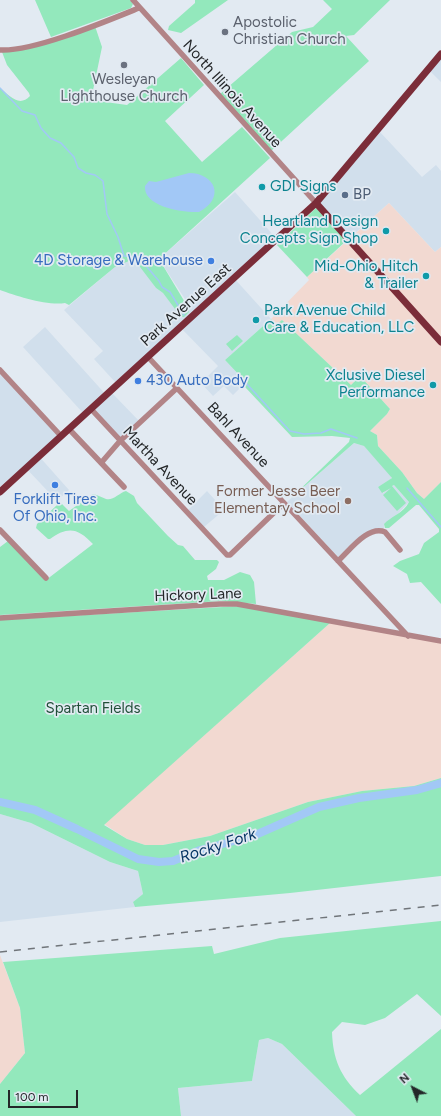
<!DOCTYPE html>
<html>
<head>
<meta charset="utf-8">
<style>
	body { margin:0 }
	#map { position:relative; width:441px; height:1116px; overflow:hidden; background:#e2eaf2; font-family:Figtree,sans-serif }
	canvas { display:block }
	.north { position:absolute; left:393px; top:1068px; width:40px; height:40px; -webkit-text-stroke:3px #e2eaf2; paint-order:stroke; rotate:318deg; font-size:11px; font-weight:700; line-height:16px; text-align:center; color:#242729 }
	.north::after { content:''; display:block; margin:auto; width:14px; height:18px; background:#242729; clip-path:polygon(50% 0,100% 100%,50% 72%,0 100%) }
	.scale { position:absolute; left:8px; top:1090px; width:70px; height:18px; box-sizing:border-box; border:2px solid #242729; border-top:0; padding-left:5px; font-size:12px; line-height:14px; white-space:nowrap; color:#242729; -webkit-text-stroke:3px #e2eaf2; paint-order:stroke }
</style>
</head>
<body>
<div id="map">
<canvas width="441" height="1116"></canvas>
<div class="north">N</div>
<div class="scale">100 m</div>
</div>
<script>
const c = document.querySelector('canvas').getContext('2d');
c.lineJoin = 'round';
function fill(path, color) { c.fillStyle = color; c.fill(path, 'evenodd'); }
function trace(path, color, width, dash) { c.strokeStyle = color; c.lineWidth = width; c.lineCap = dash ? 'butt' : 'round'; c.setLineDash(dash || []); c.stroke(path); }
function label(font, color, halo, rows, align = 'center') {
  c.font = font + ' Figtree,sans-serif'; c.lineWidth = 3.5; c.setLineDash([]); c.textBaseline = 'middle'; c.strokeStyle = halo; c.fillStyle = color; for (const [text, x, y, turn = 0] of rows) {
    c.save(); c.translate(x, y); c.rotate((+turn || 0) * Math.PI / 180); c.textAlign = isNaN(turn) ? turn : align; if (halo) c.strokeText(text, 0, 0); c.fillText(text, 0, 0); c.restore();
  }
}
const built = new Path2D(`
	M441,58V82L430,71Z
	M380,132L422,177L436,165L441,171V247L435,252L389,203L346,241L316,208Z
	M235,192L275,237L233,277L271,319L225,360L241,377L244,384L233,395L224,386L213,396L201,383L218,366L179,326L116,383L94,359L103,351L64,310L115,267L129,261L137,263L144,270L156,288L163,293L181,316L185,299L159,259Z
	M45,327L108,397L112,393L140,422L121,439L91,406L83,413L23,347Z
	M0,373L57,435L37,454L69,490L57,501L24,466L0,487Z
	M354,443L364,446L392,476L391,479L378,487L383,493L394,485L409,502L394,518L384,524V530L377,529L339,558L287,502Z
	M207,491L224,510L204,527L188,510Z
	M0,814L31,823L110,862L138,871L143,894L133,902L135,907L0,922Z
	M268,1038L282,1044L356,1116H181L178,1088L252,1081L259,1040Z`);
const industrial = new Path2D(`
	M389,203L435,252L441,247V482L424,499L417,493L402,472L378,446L377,435L370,431L387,414L390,409L360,376L351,385L282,320L276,326L271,319L309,280L307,277Z
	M330,623L441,643V778L414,786L362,791L308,802L210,836L163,845H145L127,839L104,824Z
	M0,955L20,1008L25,1053L0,1084Z`);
const green = new Path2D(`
	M35,0H130L133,4L131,8L51,37Z
	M195,0H228L181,33L168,30L169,26L195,3Z
	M323,0H390L354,35L346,36L369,61L271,151L220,94L292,32L313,27L332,9Z
	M95,26L102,47L91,100L127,105L181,58L204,85L165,121L202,162L242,127L270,158L159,259L189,309V312L184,317H181L163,293L156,288L137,263L129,261L115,267L69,305L65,303C48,306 16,296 0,290V88C9,95 19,108 30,96L29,93L7,65L2,52L17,51Z
	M316,208L346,241L307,277L277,245Z
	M271,319L276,325L282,320L351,385L360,376L390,409L387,414L370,431L377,435L378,446L402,472L417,493L424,499L441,482V604L421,582L410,583L407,574L393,566L400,561L419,554L424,543L439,532V529L419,505H416L389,528H385L384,524C390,517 404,513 409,502L394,485L392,486L406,503L397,511L383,495L391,488L382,493L378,487L392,478L364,446L354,443L290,499L349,442L350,438L332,436L292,437L245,387L241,377L225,360Z
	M237,335L243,341L232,351L226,344Z
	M126,491L134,496L137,503L168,536L178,545L183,546L195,560H217L219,562L216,569L207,576L208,580H224L240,572L250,575L254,582L256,604L221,601L0,615V547L8,541L46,580L93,544C78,528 68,526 50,539H48L36,528L37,524L57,505L62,504L69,511L93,494C98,495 101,497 106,499C113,501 119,493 126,491Z
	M240,606L330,623L104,825L127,839L145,845H163L210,836L308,802L362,791L414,786L441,778V876L290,893L135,907L133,902L143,894L138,871L110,862L31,823L0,814V620Z
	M441,921V1016L417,994L385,1018L365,1025L342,1022L332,1032C333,1059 340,1076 360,1095L441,1029V1116H356L282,1044L268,1038L259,1040L252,1081L178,1088L181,1116H0V1084L25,1053L20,1008L3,962L212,946L214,954L280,938Z`);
const water = new Path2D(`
	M189,173C215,173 226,198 199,212C184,213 143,207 145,186L149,181L156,182Z`);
const stream = new Path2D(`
	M0,88L22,111L35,115L41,128L50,138L61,143L74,157L78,168L86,173L95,175L103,181L107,214L118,237L124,256L144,257L147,267L159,281L162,287L170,292L184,315
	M245,382L290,431L304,434L321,433L331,429L357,438
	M407,488L441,527`);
const river = new Path2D(`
	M0,802L35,810L77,829L138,859L159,862L173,861L200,850L253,836L319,807L359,798L417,790L441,783`);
const minor = new Path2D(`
	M133,0L316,203
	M0,50C33,52 107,21 139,8
	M148,357L408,636
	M0,370L61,436
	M91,409L227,555H230L284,503
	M69,429L124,487
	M101,463L120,441L177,388
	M0,530L46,578
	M338,561C350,550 368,525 385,532L400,550
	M0,618L220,604H237L441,641`);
const major = new Path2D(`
	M316,203L441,342
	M0,492L316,203L441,54`);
const rail = new Path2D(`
	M0,952L441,905`);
const markers = [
	[225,32,4,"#6b7280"],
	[124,65,4,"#6b7280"],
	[262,187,4,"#0f9aa8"],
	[345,195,4,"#5c6f8a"],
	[386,231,4,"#0f9aa8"],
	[211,261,4,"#3f7fe0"],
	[426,276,4,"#0f9aa8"],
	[256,320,4,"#0f9aa8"],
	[138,381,4,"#3f7fe0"],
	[433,385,4,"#0f9aa8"],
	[55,485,4,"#3f7fe0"],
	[348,501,4,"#8d6e63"]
];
const worshipNames = [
	["Apostolic",233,23],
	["Christian Church",233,40],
	["Wesleyan",124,80,"center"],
	["Lighthouse Church",124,97,"center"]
];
const streetNames = [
	["North Illinois Avenue",232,94,48],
	["Park Avenue East",186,305,-42],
	["Bahl Avenue",238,435,47],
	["Martha Avenue",160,466,47],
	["Hickory Lane",198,595,-2]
];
const cultureNames = [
	["GDI Signs",270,187,"left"],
	["Heartland Design",378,222],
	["Concepts Sign Shop",378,239],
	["Mid-Ohio Hitch",418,267],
	["& Trailer",418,284],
	["Park Avenue Child",264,311,"left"],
	["Care & Education, LLC",264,328,"left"],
	["Xclusive Diesel",425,376],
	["Performance",425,393]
];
const serviceNames = [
	["BP",353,195]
];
const shopNames = [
	["4D Storage & Warehouse",203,261],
	["430 Auto Body",146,381,"left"],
	["Forklift Tires",55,500,"center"],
	["Of Ohio, Inc.",55,517,"center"]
];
const educationNames = [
	["Former Jesse Beer",340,492],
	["Elementary School",340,509]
];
const parkNames = [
	["Spartan Fields",93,709]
];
const waterNames = [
	["Rocky Fork",218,846,-18]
];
fill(built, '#d1dfec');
fill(industrial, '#f2d9d1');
fill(green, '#93e8bc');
fill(water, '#a2c8f6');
trace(stream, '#a2c8f6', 1.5);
trace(river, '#a2c8f6', 8);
trace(minor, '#b28487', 5.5);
trace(major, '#7b2d39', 7);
trace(rail, '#70757a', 1.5, [7, 7]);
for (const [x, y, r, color] of markers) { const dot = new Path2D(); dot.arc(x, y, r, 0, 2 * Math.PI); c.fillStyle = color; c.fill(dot); trace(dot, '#e2eaf2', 1.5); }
label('15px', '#5b616d', '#e2eaf2', worshipNames, 'left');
label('15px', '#242729', '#e2eaf2', streetNames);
label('15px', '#0d838f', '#e2eaf2', cultureNames, 'right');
label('15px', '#4e5e75', '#e2eaf2', serviceNames, 'left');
label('15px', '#366cbe', '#e2eaf2', shopNames, 'right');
label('15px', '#785e54', '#e2eaf2', educationNames, 'right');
label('15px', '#214f39', '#e2eaf2', parkNames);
label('italic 16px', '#083665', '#e2eaf2', waterNames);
</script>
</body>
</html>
